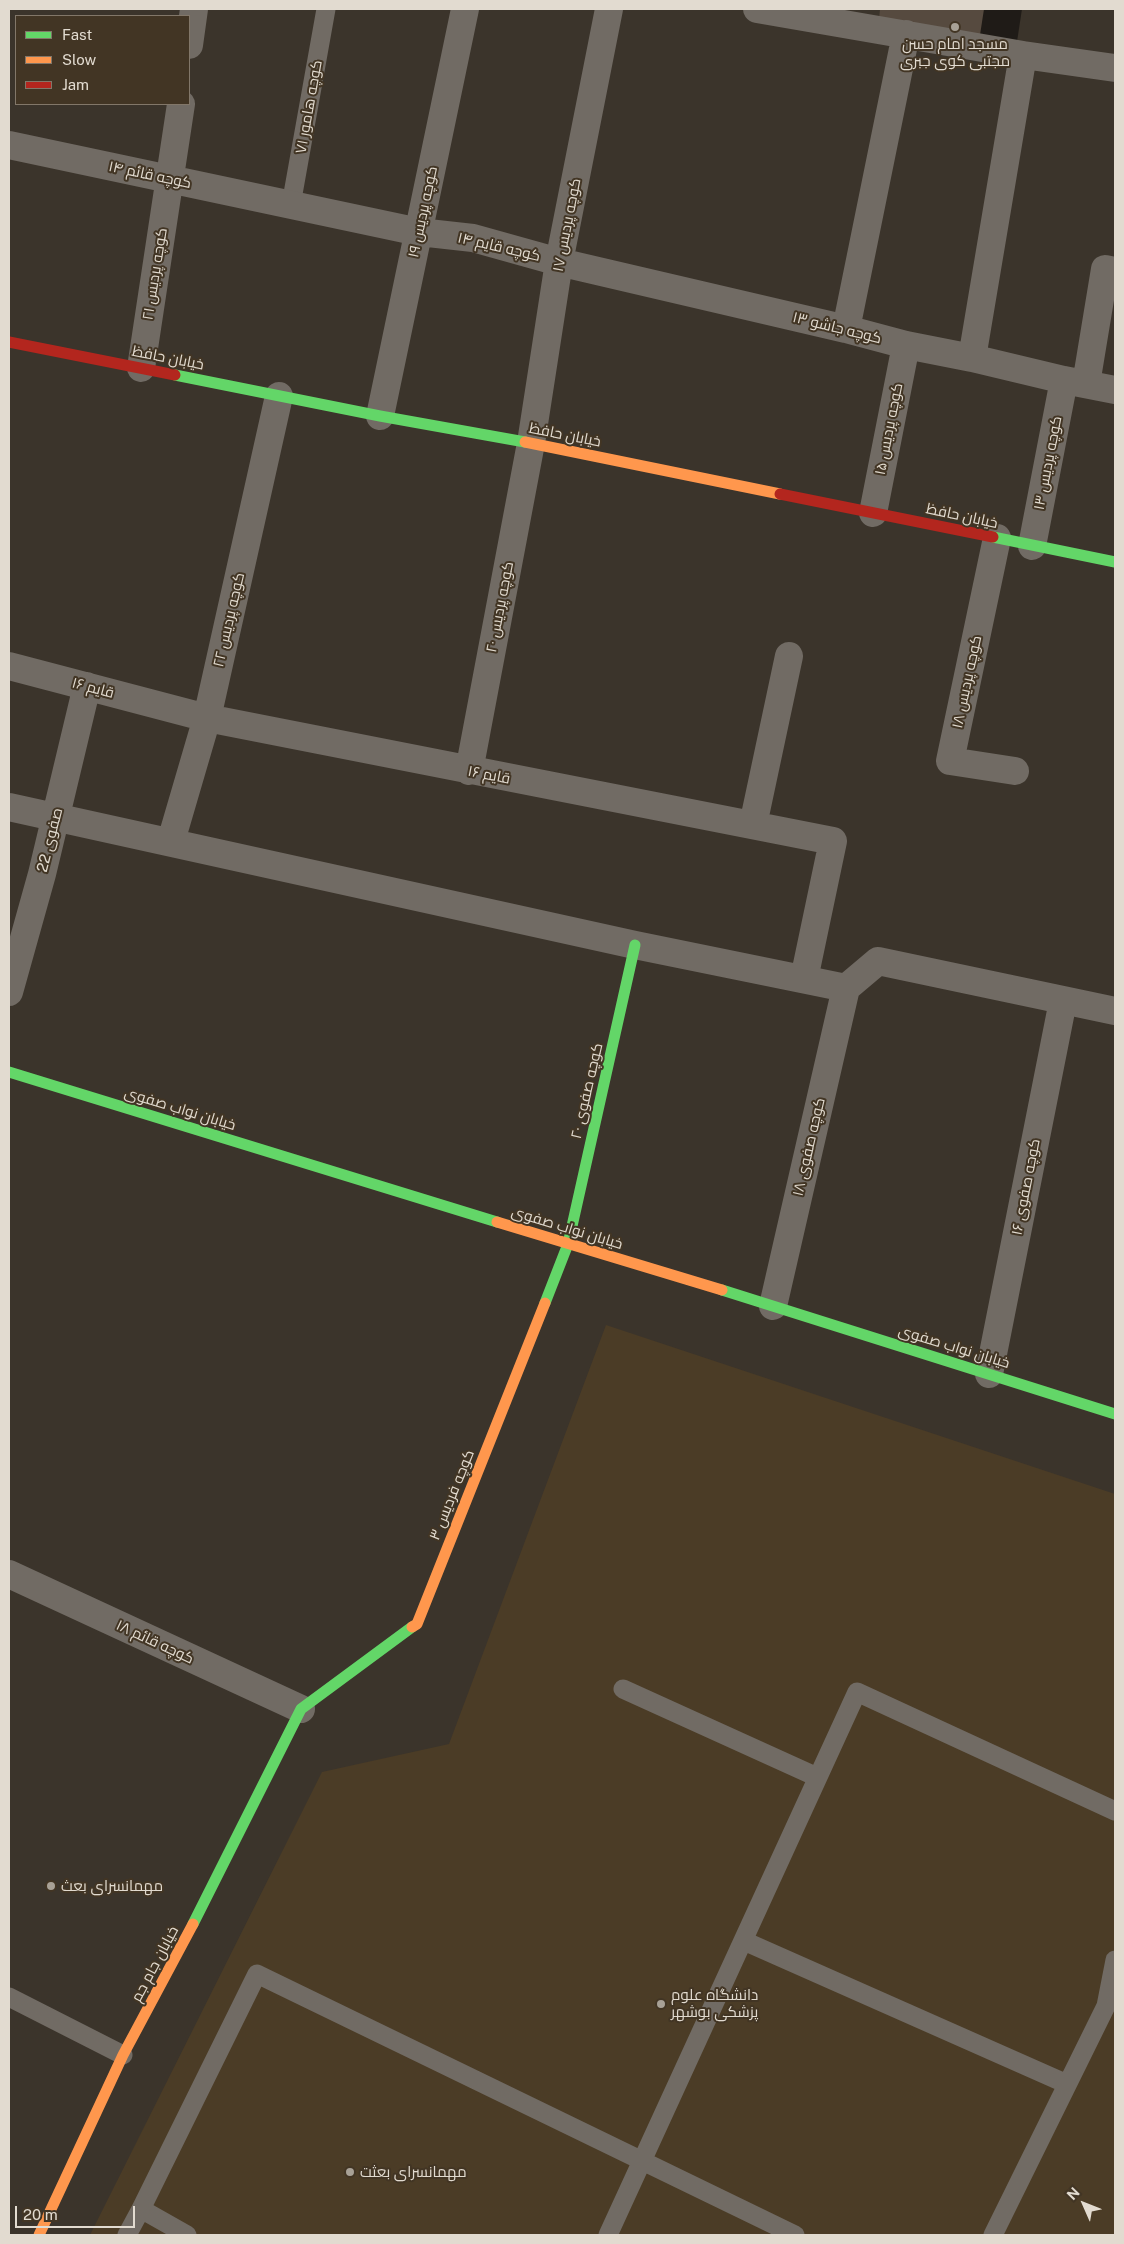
<!DOCTYPE html>
<html>
<head>
<meta charset="utf-8">
<style>
	body { margin:0 }
	#map { position:relative; width:1124px; height:2244px; overflow:hidden; background:#3b342b; font-family:"Public Sans",sans-serif }
	canvas { display:block }
	.frame { position:absolute; inset:0; border:10px solid #e2dbd0; pointer-events:none }
	.legend { position:absolute; left:15px; top:15px; width:175px; height:90px; box-sizing:border-box; background:#423524; border:1px solid #827769; margin:0; padding:6px 9px; list-style:none; font-size:15px; color:#e2dbd0 }
	.legend li { display:flex; align-items:center; gap:10px; height:25px }
	.legend b { width:25px; border:1px solid #827769 }
	.north { position:absolute; left:1059px; top:2179px; width:50px; height:50px; -webkit-text-stroke:4px #423524; paint-order:stroke; rotate:314deg; font-size:14px; font-weight:700; line-height:20px; text-align:center; color:#e2dbd0 }
	.north::after { content:''; display:block; margin:auto; width:18px; height:22px; background:#e2dbd0; clip-path:polygon(50% 0,100% 100%,50% 72%,0 100%) }
	.scale { position:absolute; left:15px; top:2206px; width:120px; height:22px; box-sizing:border-box; border:2px solid #e2dbd0; border-top:0; padding-left:6px; font-size:15px; line-height:18px; white-space:nowrap; color:#e2dbd0; -webkit-text-stroke:4px #423524; paint-order:stroke }
</style>
</head>
<body>
<div id="map">
<canvas width="1124" height="2244"></canvas>
<div class="frame"></div>
<ul class="legend">
<li><b style="height:6px;background:#63d668"></b>Fast</li>
<li><b style="height:6px;background:#ff974d"></b>Slow</li>
<li><b style="height:6px;background:#b3261e"></b>Jam</li>
</ul>
<div class="north">N</div>
<div class="scale">20 m</div>
</div>
<script>
const c = document.querySelector('canvas').getContext('2d');
c.lineJoin = 'round';
function fill(path, color) { c.fillStyle = color; c.fill(path, 'evenodd'); }
function trace(path, color, width, dash) { c.strokeStyle = color; c.lineWidth = width; c.lineCap = dash ? 'butt' : 'round'; c.setLineDash(dash || []); c.stroke(path); }
function label(font, color, halo, rows, align = 'center') {
  c.font = font + ' "Public Sans",Cairo,sans-serif'; c.lineWidth = 4; c.setLineDash([]); c.textBaseline = 'middle'; c.strokeStyle = halo; c.fillStyle = color; for (const [text, x, y, turn = 0] of rows) {
    c.save(); c.translate(x, y); c.rotate((+turn || 0) * Math.PI / 180); c.textAlign = isNaN(turn) ? turn : align; if (halo) c.strokeText(text, 0, 0); c.fillText(text, 0, 0); c.restore();
  }
}
const built = new Path2D(`
	M606,1325L1115,1494V2235H90L322,1772L449,1744Z`);
const shadow = new Path2D(`
	M882,9H1022L1015,55L880,18Z`);
const building = new Path2D(`
	M880,9H984L980,35L879,19Z`);
const lane = new Path2D(`
	M291,205L326,9
	M623,1689L817,1777
	M744,1941L1067,2084
	M9,1997L123,2055
	M127,2235L141,2209
	M187,2235L141,2209L257,1974L795,2235
	M608,2235L857,1692L1115,1811
	M993,2235L1106,2006L1115,1960`);
const street = new Path2D(`
	M757,9L1023,55L972,358
	M189,45L194,9
	M1023,55L1115,68
	M9,145L419,232L473,238L559,262L846,329L906,345L972,358L1064,380L1115,390
	M846,329L906,34
	M141,368L181,104
	M1086,384L1105,269L1115,271
	M380,416L465,9
	M873,513L906,345
	M997,538L950,761L1015,771
	M1032,546L1064,380
	M9,666L207,718L833,841L804,979
	M469,771L531,443L559,262L609,9
	M9,807L635,945L846,988
	M753,825L789,656
	M171,841L207,718L279,396
	M846,988L878,961L1115,1011
	M9,992L42,874L87,686
	M773,1306L846,988
	M989,1374L1063,1001
	M9,1574L301,1709`);
const fast = new Path2D(`
	M175,375L380,416L525,442
	M993,537L1115,562
	M9,1072L497,1222
	M722,1290L1115,1414
	M545,1303L568,1244L635,945
	M193,1924L301,1709L412,1627`);
const slow = new Path2D(`
	M525,442L780,494
	M497,1222L722,1290
	M412,1627L417,1624L545,1303
	M39,2235L123,2055L193,1924`);
const jam = new Path2D(`
	M9,342L175,375
	M780,494L993,537`);
const markers = [
	[955,27,5,"#a8a196"],
	[51,1886,5,"#a8a196"],
	[661,2004,5,"#a8a196"],
	[350,2172,5,"#a8a196"]
];
const poiNames = [
	["مسجد امام حسن",955,44,"center"],
	["مجتبی کوی جبری",955,61,"center"],
	["مهمانسرای بعث",61,1886],
	["دانشگاه علوم",671,1995],
	["پزشکی بوشهر",671,2012],
	["مهمانسرای بعثت",360,2172]
];
const streetNames = [
	["کوچه هامور ۷۱",309,107,-80],
	["کوچه قائم ۱۴",150,175,12],
	["کوچه پردیس ۱۹",423,212,-78],
	["کوچه پردیس ۱۷",567,225,-79],
	["کوچه قایم ۱۴",499,247,13],
	["کوچه پردیس ۲۱",155,274,-81],
	["کوچه جاشو ۱۳",837,328,14],
	["خیابان حافظ",168,358,11],
	["کوچه پردیس ۱۵",889,429,-79],
	["خیابان حافظ",565,435,11],
	["کوچه پردیس ۱۳",1048,463,-79],
	["خیابان حافظ",962,516,12],
	["کوچه پردیس ۲۰",500,607,-79],
	["کوچه پردیس ۲۲",229,620,-77],
	["کوچه پردیس ۱۸",967,682,-78],
	["قایم ۱۶",93,688,15],
	["قایم ۱۶",489,775,11],
	["صفوی 22",50,840,-76],
	["کوچه صفوی ۲۰",587,1091,-77],
	["خیابان نواب صفوی",180,1109,17],
	["کوچه صفوی ۱۸",809,1147,-77],
	["کوچه صفوی ۱۶",1026,1187,-79],
	["خیابان نواب صفوی",567,1228,17],
	["خیابان نواب صفوی",954,1347,17],
	["کوچه فردیس ۳",452,1495,-68],
	["کوچه قائم ۱۸",155,1642,25],
	["خیابان جام جم",155,1964,-62]
];
fill(built, '#4b3c26');
fill(shadow, '#0007');
fill(building, '#564a3f');
trace(lane, '#716b64', 19);
trace(street, '#716b64', 28);
trace(fast, '#63d668', 11);
trace(slow, '#ff974d', 11);
trace(jam, '#b3261e', 11);
for (const [x, y, r, color] of markers) { const dot = new Path2D(); dot.arc(x, y, r, 0, 2 * Math.PI); c.fillStyle = color; c.fill(dot); trace(dot, '#423524', 2); }
label('15px', '#e2dbd0', '#423524', poiNames, 'left');
label('15px', '#e2dbd0', '#423524', streetNames);
</script>
</body>
</html>
